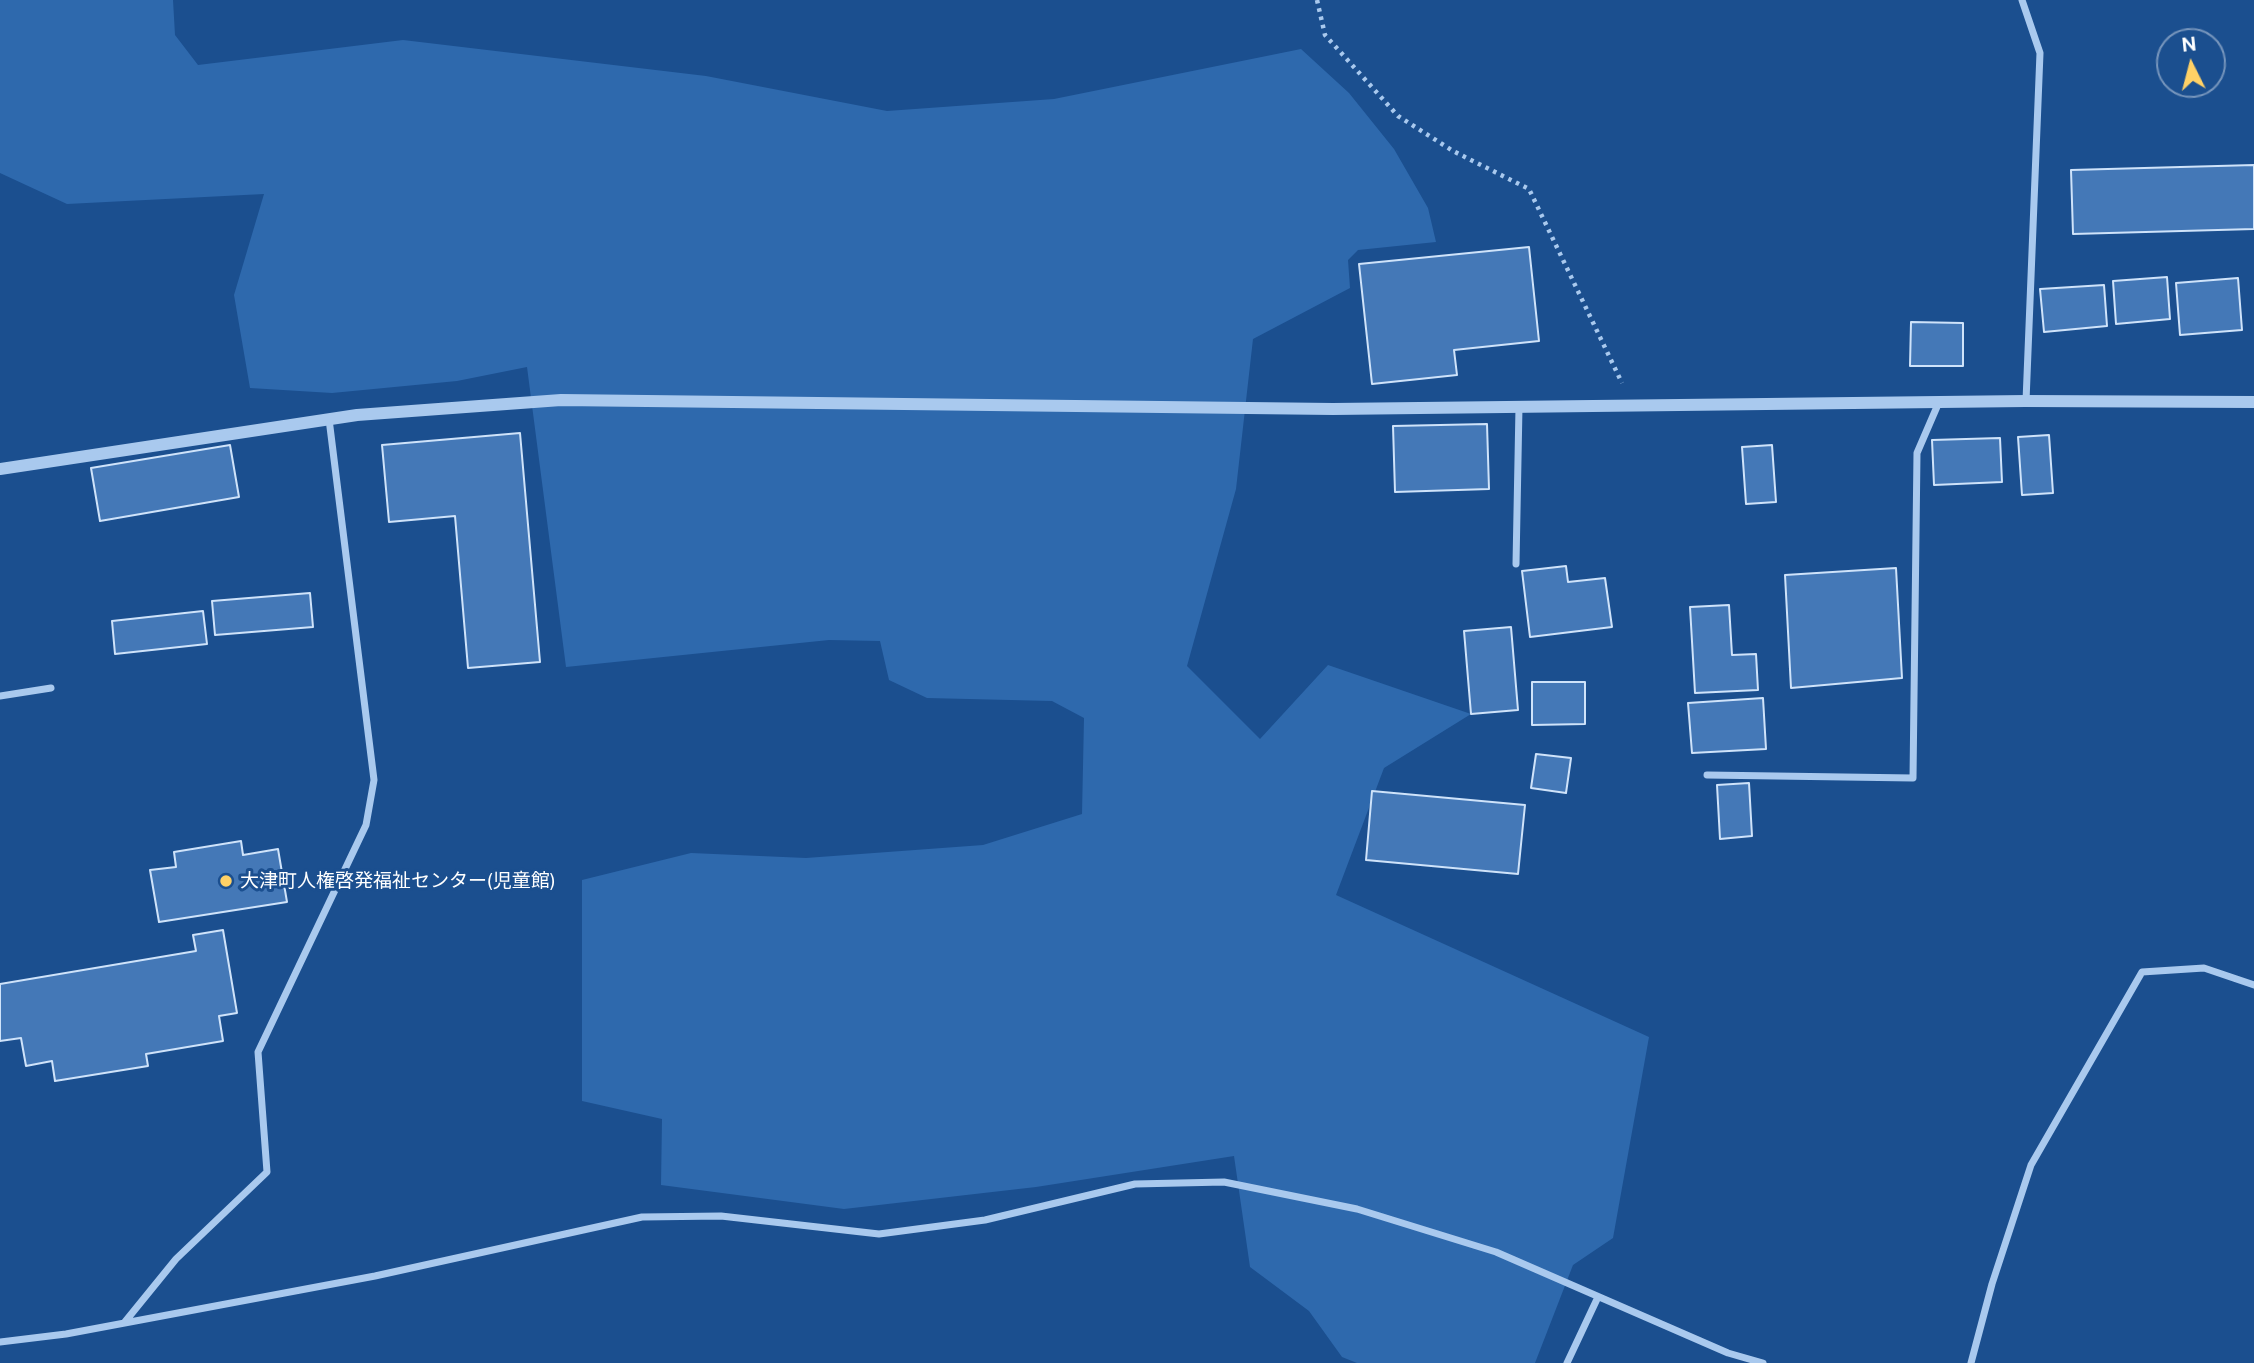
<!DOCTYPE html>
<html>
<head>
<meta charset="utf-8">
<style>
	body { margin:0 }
	#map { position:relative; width:2254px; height:1363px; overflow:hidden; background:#1b4f8f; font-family:"Public Sans",sans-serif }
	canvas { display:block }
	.north { position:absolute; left:2156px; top:28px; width:70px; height:70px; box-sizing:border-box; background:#1b4f8f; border:2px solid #7695bc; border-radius:50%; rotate:354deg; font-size:19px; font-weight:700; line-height:28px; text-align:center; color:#fff }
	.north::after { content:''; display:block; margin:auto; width:24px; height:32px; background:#ffd166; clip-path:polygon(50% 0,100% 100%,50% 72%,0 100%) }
</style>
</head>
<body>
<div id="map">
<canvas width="2254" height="1363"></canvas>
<div class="north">N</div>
</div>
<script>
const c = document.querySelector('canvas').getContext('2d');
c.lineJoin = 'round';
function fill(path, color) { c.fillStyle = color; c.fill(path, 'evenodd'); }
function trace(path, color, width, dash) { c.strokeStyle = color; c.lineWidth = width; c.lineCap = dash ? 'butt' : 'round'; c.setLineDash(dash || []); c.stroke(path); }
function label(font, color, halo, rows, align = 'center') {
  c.font = font + ' "Public Sans","Noto Sans JP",sans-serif'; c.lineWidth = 6; c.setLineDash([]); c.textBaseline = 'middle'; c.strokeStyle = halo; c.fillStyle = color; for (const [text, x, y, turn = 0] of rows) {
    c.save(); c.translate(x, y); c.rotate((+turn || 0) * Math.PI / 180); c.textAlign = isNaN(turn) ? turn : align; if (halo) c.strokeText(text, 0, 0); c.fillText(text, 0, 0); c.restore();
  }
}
const green = new Path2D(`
	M0,0H173L175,35L198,65L403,40L706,76L887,111L1054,99L1301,49L1349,93L1394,149L1428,208L1436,242L1358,250L1348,260L1350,288L1253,339L1236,489L1187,666L1260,739L1328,665L1471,714L1384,768L1336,895L1649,1037L1613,1238L1573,1265L1535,1363H1357L1342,1357L1309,1311L1250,1267L1234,1156L1036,1187L844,1209L661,1185L662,1119L582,1101V880L691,853L806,858L983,845L1082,814L1084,718L1052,701L927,698L889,680L880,641L829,640L566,667L527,367L457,381L332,393L250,388L234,295L264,194L67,204L0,173Z`);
const building = new Path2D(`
	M2254,165V229L2073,234L2071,170Z
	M1529,247L1539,341L1454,350L1457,375L1372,384L1359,264Z
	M2167,277L2170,319L2116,324L2113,281Z
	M2238,278L2242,330L2180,335L2176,283Z
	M2104,285L2107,326L2044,332L2040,289Z
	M1911,322L1963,323V366H1910Z
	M1487,424L1489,489L1395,492L1393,426Z
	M520,433L540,662L468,668L455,516L389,522L382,445Z
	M2049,435L2053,493L2022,495L2018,437Z
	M2000,438L2002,482L1934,485L1932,440Z
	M230,445L239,497L100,521L91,468Z
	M1772,445L1776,502L1746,504L1742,447Z
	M1566,566L1568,582L1605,578L1612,627L1530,637L1522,571Z
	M1896,568L1902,678L1791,688L1785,575Z
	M310,593L313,627L215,635L212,601Z
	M1729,605L1732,655L1756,654L1758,690L1695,693L1690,607Z
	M203,611L207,644L115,654L112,621Z
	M1511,627L1518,710L1471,714L1464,631Z
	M1532,682H1585V724L1532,725Z
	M1763,698L1766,749L1692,753L1688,703Z
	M1536,754L1571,758L1566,793L1531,788Z
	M1749,783L1752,836L1720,839L1717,785Z
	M1372,791L1525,805L1518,874L1366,860Z
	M241,841L243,855L278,849L287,902L159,922L150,870L176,867L174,852Z
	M223,930L237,1013L219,1016L223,1041L146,1054L148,1066L55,1081L52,1061L26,1066L21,1038L0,1041V984L196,951L193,935Z`);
const path = new Path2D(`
	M1317,0L1325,35L1398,116L1453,151L1529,189L1622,383`);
const minor = new Path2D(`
	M2022,0L2040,53L2026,401
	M1516,564L1519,407
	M0,696L51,688
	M1707,775L1913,778L1917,453L1939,402
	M124,1323L176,1259L267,1172L258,1052L366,825L374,780L329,419
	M0,1342L66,1334L375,1276L642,1217L721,1216L879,1234L985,1220L1135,1184L1224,1182L1357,1209L1496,1252L1728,1353L1763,1363
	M1567,1363L1598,1297
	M1971,1363L1992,1284L2031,1165L2142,972L2204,968L2254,985`);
const tertiary = new Path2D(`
	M0,469L357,415L561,400L1333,409L2026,401L2254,402`);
const markers = [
	[226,881,7,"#ffd166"]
];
const poiNames = [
	["大津町人権啓発福祉センター(児童館)",240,881]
];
fill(green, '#2e69ad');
fill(building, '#4478b7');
trace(building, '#cfe3fa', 2);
trace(path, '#a9c9ee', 4.5, [3.5, 5]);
trace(minor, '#a9c9ee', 7);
trace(tertiary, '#a9c9ee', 12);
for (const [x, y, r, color] of markers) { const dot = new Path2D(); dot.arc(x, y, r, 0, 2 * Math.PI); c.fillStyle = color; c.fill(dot); trace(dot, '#1b4f8f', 2.5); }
label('19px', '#fff', '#1b4f8f', poiNames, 'left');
</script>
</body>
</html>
